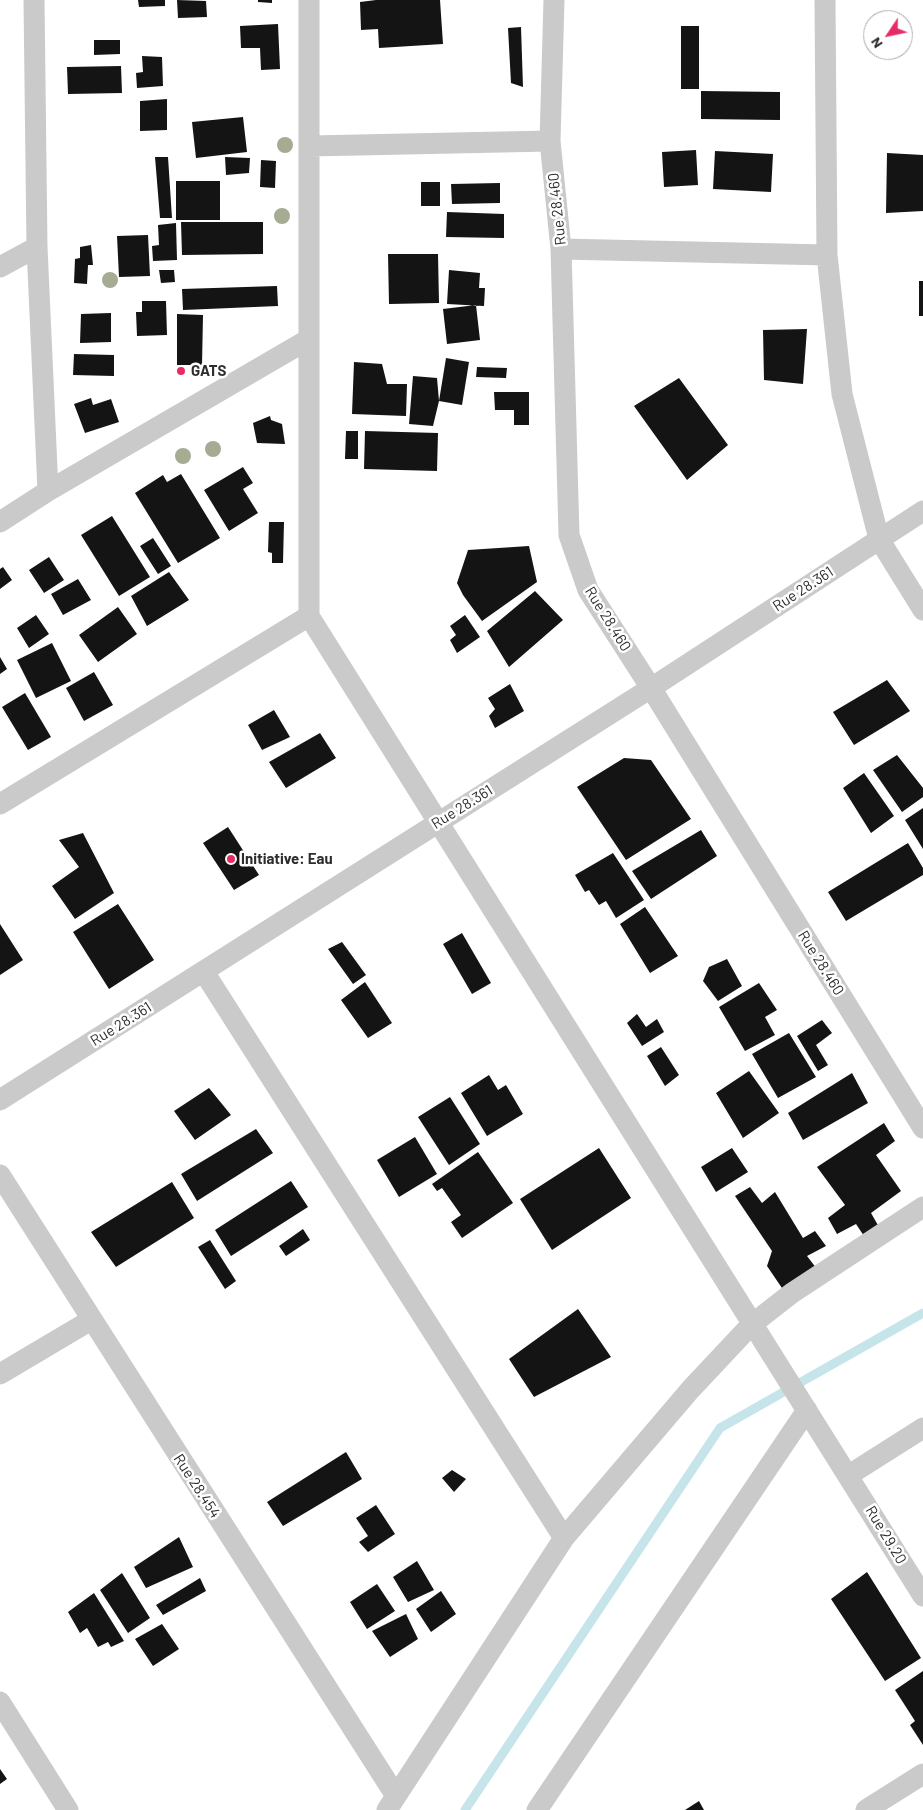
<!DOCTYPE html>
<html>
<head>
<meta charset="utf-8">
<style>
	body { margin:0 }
	#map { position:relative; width:923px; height:1810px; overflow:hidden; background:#fff; font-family:Barlow,sans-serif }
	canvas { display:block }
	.north { position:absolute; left:863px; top:10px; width:50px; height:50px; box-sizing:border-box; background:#fff; border:1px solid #ababab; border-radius:50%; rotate:236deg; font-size:14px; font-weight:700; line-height:20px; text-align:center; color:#2d2d2d }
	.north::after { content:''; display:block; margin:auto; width:18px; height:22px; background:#e72c65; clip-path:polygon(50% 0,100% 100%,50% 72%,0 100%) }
</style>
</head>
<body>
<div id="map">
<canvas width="923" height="1810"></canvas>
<div class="north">N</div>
</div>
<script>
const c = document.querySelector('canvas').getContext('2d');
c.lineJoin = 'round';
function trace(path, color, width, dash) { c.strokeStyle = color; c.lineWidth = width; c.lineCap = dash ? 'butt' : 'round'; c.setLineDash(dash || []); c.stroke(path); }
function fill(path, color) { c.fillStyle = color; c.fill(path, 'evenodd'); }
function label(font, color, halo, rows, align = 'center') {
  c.font = font + ' Barlow,sans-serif'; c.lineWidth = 5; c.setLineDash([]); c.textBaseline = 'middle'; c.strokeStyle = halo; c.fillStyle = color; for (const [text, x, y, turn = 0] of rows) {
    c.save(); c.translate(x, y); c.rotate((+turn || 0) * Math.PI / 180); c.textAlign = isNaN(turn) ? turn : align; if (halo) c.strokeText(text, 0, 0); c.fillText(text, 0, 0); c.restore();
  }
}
const stream = new Path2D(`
	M465,1810L720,1428L923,1313`);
const building = new Path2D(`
	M138,0H165V6L139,7Z
	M177,0L206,1L207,17L178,18Z
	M258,0H272V3L258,2Z
	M376,0H440L443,44L379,48L378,29L361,30L360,2Z
	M278,24L280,69L261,70L260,48H241L240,26Z
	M681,26H699V89H681Z
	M521,27L523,87L511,83L508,28Z
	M94,40H120V54L94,55Z
	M142,56L162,57L163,86L137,88L136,73L143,72Z
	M121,66L122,93L68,94L67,67Z
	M701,91L780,92V120L701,119Z
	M167,99V130L140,131V101Z
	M243,117L247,152L196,158L192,122Z
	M696,150L698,185L664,187L662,152Z
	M715,151L773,154L771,192L713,189Z
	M887,153L923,155V211L886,213Z
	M155,157H168L172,218H160Z
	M225,157L250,158L249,173L226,175Z
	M261,160L276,161L275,188L260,187Z
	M176,181H220V220H176Z
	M421,182H440V206H421Z
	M500,183V203L452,204L451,184Z
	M447,212L504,214V238L446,237Z
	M181,222H263V254L182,255Z
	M176,223L177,260L153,261L152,246L159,245L158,225Z
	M148,235L150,276L119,277L117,236Z
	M91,245L93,265H88L87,284L74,283L75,259L80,258V247Z
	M388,254H438L439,303L389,304Z
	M159,270H174L175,282L161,283Z
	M449,270L480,273L479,288H485L484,306L447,304Z
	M919,281H923V316H919Z
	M277,286L278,306L183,310L182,289Z
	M142,301H166L167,335L137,336L136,312H142Z
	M476,305L480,340L447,344L443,309Z
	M111,313V342L80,343L81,314Z
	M177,314L203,315L202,365H177Z
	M807,329L803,384L764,380L763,330Z
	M74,354L114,355V376L73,375Z
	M446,358L469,362L462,405L439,401L433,426L409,424L413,376L437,378L439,401Z
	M354,362L382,364L387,384H407L406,416L352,414Z
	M477,367L507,368L506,378L476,377Z
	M679,378L728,445L687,480L634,406Z
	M494,392H529V425H514V410H495Z
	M91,398L93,405L111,399L119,422L85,433L74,404Z
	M270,416L271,420L282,424L285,444L257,443L253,423Z
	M346,431H358V459H345Z
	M365,431L438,433L437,471L364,469Z
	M243,467L253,483L243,489L258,513L229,531L204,490Z
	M181,474L220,538L178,563L135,493L163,475L167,482Z
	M112,516L150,577L119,596L81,535Z
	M269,522H284L283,563H272V553L268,552Z
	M153,538L171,566L158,574L140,546Z
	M529,546L537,582L482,621L463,595L457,583L468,550Z
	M49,557L64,580L44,593L29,570Z
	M3,567L12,580L0,589V569Z
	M169,572L189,600L147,626L131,596Z
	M78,579L91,600L63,615L51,594Z
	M535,591L563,620L509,667L487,631Z
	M118,607L137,634L98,662L79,635Z
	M36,615L49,634L29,648L17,628Z
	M465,615L480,637L457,653L450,640L456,635L450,626Z
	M52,643L71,681L36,698L17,660Z
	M0,657L7,669L0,674Z
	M94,672L113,705L84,721L66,688Z
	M887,680L910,711L854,745L833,712Z
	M510,684L524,711L495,728L489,716L495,709L488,698Z
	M25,693L51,737L28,750L2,707Z
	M274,710L290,737L262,750L248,725Z
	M320,733L336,758L286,788L269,762Z
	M897,755L923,788V797L902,812L873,770Z
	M624,758L651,760L691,819L626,860L577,787Z
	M864,773L894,816L871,833L843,788Z
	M923,808V849L905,820Z
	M228,827L259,875L234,890L203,843Z
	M701,830L717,856L651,899L632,871Z
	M83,833L114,893L75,919L52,886L79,867L59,840Z
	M908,843L923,868V875L846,921L828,892Z
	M613,853L644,900L616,918L606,901L599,905L589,890L585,892L575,875Z
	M118,904L154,960L109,989L73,932Z
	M645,907L678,956L650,973L620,924Z
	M0,924L23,960L0,975Z
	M462,933L491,983L472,994L443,944Z
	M342,942L366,975L353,984L328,949Z
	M727,959L742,986L718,1001L703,981L709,967Z
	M365,982L392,1023L368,1038L341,1000Z
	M759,983L777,1010L765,1017L775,1035L745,1051L719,1007Z
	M637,1014L646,1027L657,1019L664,1032L642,1046L627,1023Z
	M822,1020L832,1033L816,1045L828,1065L818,1071L797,1036Z
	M789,1033L816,1077L778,1098L752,1054Z
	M661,1047L679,1075L665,1086L647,1056Z
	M749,1071L779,1113L743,1138L716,1093Z
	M852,1073L868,1103L803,1140L788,1113Z
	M489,1075L498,1090L506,1085L523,1114L487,1136L461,1093Z
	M209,1088L231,1115L195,1140L174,1111Z
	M450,1097L480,1144L449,1165L418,1117Z
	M884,1123L895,1141L876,1155L901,1191L871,1213L879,1227L864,1236L856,1224L837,1234L828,1218L845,1205L817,1167Z
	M256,1129L273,1153L197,1201L181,1174Z
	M415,1137L437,1174L399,1197L377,1160Z
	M599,1148L631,1198L552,1250L520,1199Z
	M732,1148L748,1172L716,1192L701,1167Z
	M478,1152L513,1203L462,1238L451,1222L461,1215L442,1188L437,1191L432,1184Z
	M291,1181L308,1207L231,1256L215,1230Z
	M172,1182L194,1218L116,1267L91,1232Z
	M750,1187L762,1203L775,1192L803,1238L815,1231L826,1246L807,1256L817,1269L784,1291L767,1266L772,1251L735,1196Z
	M303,1229L310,1240L286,1256L279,1246Z
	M210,1240L236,1281L225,1289L198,1247Z
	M578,1309L611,1357L534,1397L509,1359Z
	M346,1452L362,1479L283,1526L267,1502Z
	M452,1470L466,1479L454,1492L442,1478Z
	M376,1505L395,1534L368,1552L359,1542L368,1536L356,1518Z
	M179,1537L193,1567L146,1588L134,1567Z
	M417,1561L434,1590L408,1602L393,1577Z
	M867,1572L921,1658L885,1681L831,1599Z
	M122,1573L150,1618L128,1633L100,1590Z
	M200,1578L206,1591L163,1615L156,1605Z
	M377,1584L395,1611L367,1629L350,1602Z
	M441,1591L456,1614L431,1632L416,1609Z
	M94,1593L124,1641L111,1647L108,1642L98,1647L87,1628L80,1633L68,1612Z
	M406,1614L418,1639L390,1657L372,1631Z
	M162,1624L179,1649L153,1666L135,1639Z
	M923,1671V1745L910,1725L915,1721L895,1690Z
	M0,1769L7,1779L0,1784Z
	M699,1801L704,1810H685Z`);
const minor = new Path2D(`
	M34,0L37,247L48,491
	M309,0V616L923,1596
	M554,0L550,141L561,249L569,535L588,590L651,688L923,1128
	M825,0L827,255L842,394L879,539L923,610
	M310,146L550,141
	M561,249L827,255
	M0,267L37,247
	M0,522L48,491L309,339
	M0,804L309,616
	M204,972L564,1538
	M0,1100L651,688L923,511
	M0,1175L396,1796
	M0,1374L91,1320
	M849,1475L923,1428
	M0,1702L68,1810
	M387,1810L564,1538L690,1390L751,1325L792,1293L923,1207
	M537,1810L807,1410
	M866,1810L923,1774`);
const trees = [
	[285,145],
	[282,216],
	[110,280],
	[213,449],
	[183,456]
];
const markers = [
	[181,371,5,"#e72c65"],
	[231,859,5,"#e72c65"]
];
const streetNames = [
	["Rue 28.460",557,209,-96],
	["Rue 28.361",803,589,-33],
	["Rue 28.460",608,619,58],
	["Rue 28.361",462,807,-32],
	["Rue 28.460",821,963,58],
	["Rue 28.361",121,1024,-32],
	["Rue 28.454",197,1486,57],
	["Rue 29.20",886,1535,59]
];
const poiNames = [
	["GATS",191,371],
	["Initiative: Eau",241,859]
];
trace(stream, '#c6e5eb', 9);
fill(building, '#141414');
trace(minor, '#cacaca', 21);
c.fillStyle = '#a5ac93';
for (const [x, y] of trees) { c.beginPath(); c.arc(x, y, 8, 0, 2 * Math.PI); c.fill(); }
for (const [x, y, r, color] of markers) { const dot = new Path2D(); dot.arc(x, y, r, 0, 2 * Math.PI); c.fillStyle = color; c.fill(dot); trace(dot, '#fff', 2); }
label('15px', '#2d2d2d', '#fff', streetNames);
label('bold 15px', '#2d2d2d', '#fff', poiNames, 'left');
</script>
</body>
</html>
